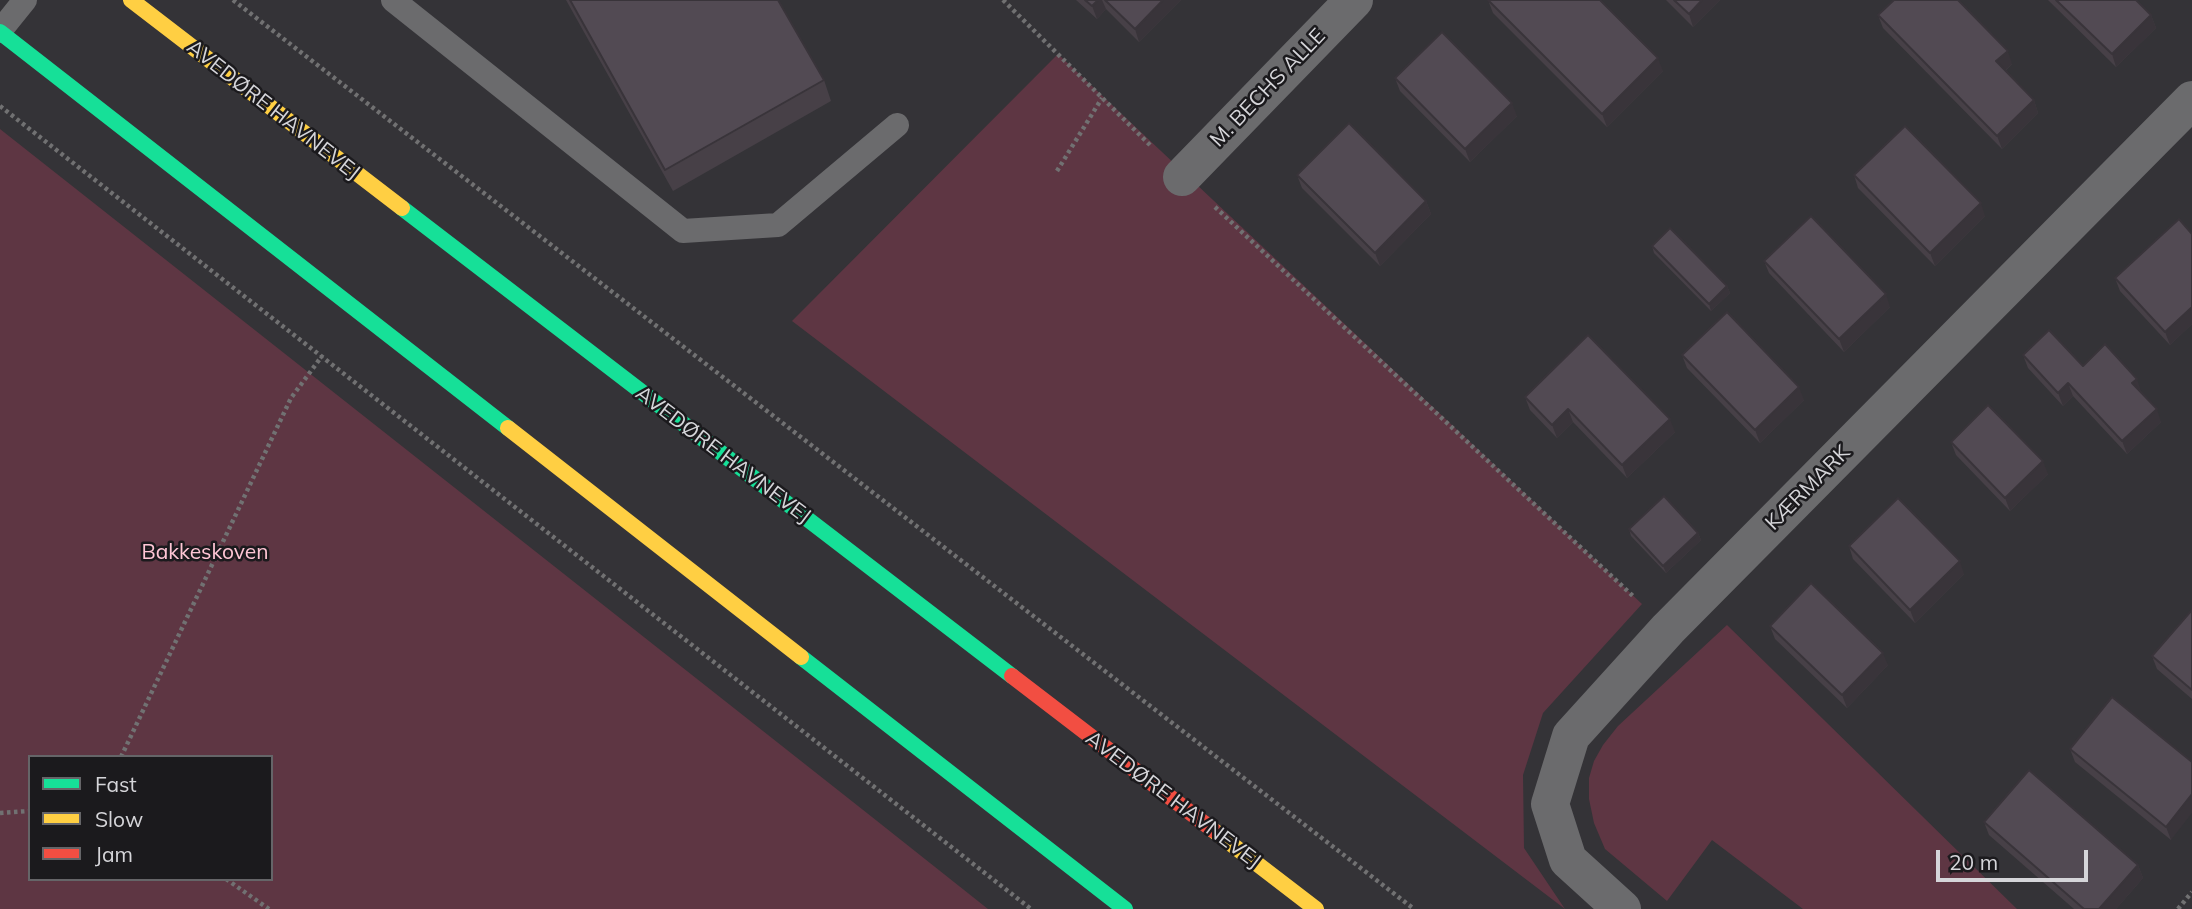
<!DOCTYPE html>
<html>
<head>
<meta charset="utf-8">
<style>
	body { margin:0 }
	#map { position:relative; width:2192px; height:909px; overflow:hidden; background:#343337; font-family:Mulish,sans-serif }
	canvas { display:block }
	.legend { position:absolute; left:28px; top:755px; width:245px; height:126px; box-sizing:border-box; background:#1b1a1d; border:2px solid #656568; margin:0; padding:9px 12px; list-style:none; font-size:21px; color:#d5d5d9 }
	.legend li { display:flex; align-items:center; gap:14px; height:35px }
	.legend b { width:35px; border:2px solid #656568 }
	.scale { position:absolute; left:1936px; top:850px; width:152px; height:32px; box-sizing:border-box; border:4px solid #d5d5d9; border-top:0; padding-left:9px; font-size:21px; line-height:24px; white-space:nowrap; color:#d5d5d9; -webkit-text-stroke:5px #1b1a1d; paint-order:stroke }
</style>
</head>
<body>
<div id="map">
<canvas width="2192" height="909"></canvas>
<ul class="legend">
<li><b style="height:9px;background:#16e098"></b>Fast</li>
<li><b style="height:9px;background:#ffcf43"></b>Slow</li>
<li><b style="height:9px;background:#f24e42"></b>Jam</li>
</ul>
<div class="scale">20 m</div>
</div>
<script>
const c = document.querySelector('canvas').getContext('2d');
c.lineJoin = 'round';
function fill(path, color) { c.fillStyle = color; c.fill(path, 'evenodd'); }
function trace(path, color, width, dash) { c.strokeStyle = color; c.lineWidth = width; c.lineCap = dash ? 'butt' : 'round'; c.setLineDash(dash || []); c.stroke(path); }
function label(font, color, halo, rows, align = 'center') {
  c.font = font + ' Mulish,sans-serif'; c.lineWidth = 5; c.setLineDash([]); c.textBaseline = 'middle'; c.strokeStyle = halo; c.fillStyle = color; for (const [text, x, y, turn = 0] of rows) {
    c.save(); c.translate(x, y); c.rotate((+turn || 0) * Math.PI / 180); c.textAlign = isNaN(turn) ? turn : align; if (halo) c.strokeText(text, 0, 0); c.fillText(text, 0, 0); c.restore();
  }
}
const green = new Path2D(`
	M1058,54L1642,604L1543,713L1523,775L1524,848L1565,909L792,321Z
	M0,129L872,817L988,909H0ZM30,757H271V879H30Z
	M1727,625L2017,909H1803L1712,840L1667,901L1605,849L1594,823L1589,799V778L1594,761L1603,745L1618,726Z`);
const path = new Path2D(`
	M233,0L1414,909
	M1003,0L1151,146
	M0,106L1031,909
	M1057,171L1102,98
	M1215,207L1634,597
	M121,757L291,398L322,356
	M0,813L30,811
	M226,879L269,909
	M2178,909L2192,892`);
const lane = new Path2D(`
	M393,0L683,231L778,225L897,125
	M0,31L25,0`);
const street = new Path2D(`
	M1182,177L1354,0
	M1622,909L1568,860L1550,804L1571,736L1668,629L2192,100`);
const fast = new Path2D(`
	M0,32L508,428
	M402,208L1012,676
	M801,657L1125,909`);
const slow = new Path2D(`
	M131,0L402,208
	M508,428L801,657
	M1213,830L1316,909`);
const jam = new Path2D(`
	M1012,676L1213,830`);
const wall = new Path2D(`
	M566,0H778L824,80L831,101L673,191Z
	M1076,0H1181L1139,42L1106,9L1097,19Z
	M1488,0L1663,71L1607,127L1493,13Z
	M1666,0H1720L1693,27Z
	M2048,0H2136L2151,15L2156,28L2116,67Z
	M1878,15L2012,64L2005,71L2034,100L2038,113L2002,149L1883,28Z
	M1395,78L1517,116L1470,162L1400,91Z
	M1297,175L1426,201L1431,214L1380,266L1302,188Z
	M1854,175L1985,216L1935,266L1858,188Z
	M2192,234V324L2170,345L2120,291L2115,278Z
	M1652,246L1727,286L1730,293L1711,311L1654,253Z
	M1764,261L1890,307L1844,352L1769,273Z
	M1682,355L1804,400L1760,443L1687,368Z
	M2023,355L2141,391V392L2161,422L2127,454L2073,396L2063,406L2028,368Z
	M1525,397L1675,432L1627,478L1573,422L1557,438L1530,410Z
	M1951,442L2048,474L2010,511L1956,455Z
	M1629,529L1698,533L1701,540L1666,573L1631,536Z
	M1849,546L1964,574L1915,623L1853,559Z
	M2192,610V699L2157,669L2152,656Z
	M1770,626L1888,665L1847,708L1775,639Z
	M2070,749L2192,762L2171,840L2075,762Z
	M1984,822L2138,865L2143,878L2116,909H2074L1989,835Z`);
const shadedWall = new Path2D(`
	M1098,0H1102L1106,9L1097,19L1092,6Z
	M1163,0H1181L1139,42L1135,29Z
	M1702,0H1720L1693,27L1689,14Z
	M2151,15L2156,28L2116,67L2112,54Z
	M2008,51L2012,64L2001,74L1996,61Z
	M1658,58L1663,71L1607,127L1602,114Z
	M2034,100L2038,113L2002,149L1997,136Z
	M1512,103L1517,116L1470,162L1465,149Z
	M1426,201L1431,214L1380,266L1375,253Z
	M1981,203L1985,216L1935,266L1930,253Z
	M1727,286L1730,293L1711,311L1709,304Z
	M1886,294L1890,307L1844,352L1839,339Z
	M2191,308L2192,312V324L2170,345L2165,332Z
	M2137,379L2141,391L2137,396L2132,383Z
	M2068,383L2073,396L2063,406L2058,393Z
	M1799,387L1804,400L1760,443L1755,430Z
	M1568,409L1573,422L1557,438L1552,425Z
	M2157,409L2161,422L2127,454L2122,441Z
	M1670,419L1675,432L1627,478L1622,465Z
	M2043,461L2048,474L2010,511L2005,498Z
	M1698,533L1701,540L1666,573L1663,566Z
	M1960,561L1964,574L1915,623L1910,610Z
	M1883,653L1888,665L1847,708L1842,695Z
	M2192,794V813L2171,840L2166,827Z
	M2138,865L2143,878L2116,909H2099Z`);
const building = new Path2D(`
	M570,0H778L824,80L665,170Z
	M1085,0H1098L1092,6Z
	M1105,0H1163L1135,29Z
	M1488,0H1600L1658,58L1602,114Z
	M1674,0H1702L1689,14Z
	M1894,0H1958L2008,51L1996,61L2034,100L1997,136L1878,15Z
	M2056,0H2136L2151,15L2112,54Z
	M1442,32L1512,103L1465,149L1395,78Z
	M1349,123L1426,201L1375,253L1297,175Z
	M1905,126L1981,203L1930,253L1854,175Z
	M1811,216L1886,294L1839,339L1764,261Z
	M2179,219L2192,234V310L2191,308L2165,332L2115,278Z
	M1670,228L1727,286L1709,304L1652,246Z
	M1727,312L1799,387L1755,430L1682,355Z
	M2049,330L2083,366L2105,344L2137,379L2132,383L2157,409L2122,441L2068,383L2058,393L2023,355Z
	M1588,335L1670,419L1622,465L1568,409L1552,425L1525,397Z
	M1988,405L2043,461L2005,498L1951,442Z
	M1664,496L1698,533L1663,566L1629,529Z
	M1898,498L1960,561L1910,610L1849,546Z
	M1811,583L1883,653L1842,695L1770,626Z
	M2192,610V690L2152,656Z
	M2112,697L2192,762V794L2166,827L2070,749Z
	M2029,770L2138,865L2099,909H2084L1984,822Z`);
const streetNames = [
	["M. BECHS ALLE",1268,88,-46],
	["AVEDØRE HAVNEVEJ",273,110,38],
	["AVEDØRE HAVNEVEJ",723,455,37],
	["KÆRMARK",1808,488,-45],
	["AVEDØRE HAVNEVEJ",1173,800,37]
];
const parkNames = [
	["Bakkeskoven",205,553]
];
fill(green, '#5e3643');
trace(path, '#717172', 4.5, [3.5, 3.5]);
trace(lane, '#6b6b6d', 24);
trace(street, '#6b6b6d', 38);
trace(fast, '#16e098', 16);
trace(slow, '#ffcf43', 16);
trace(jam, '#f24e42', 16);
fill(wall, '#474047');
fill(shadedWall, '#39343a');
fill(building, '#524a53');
trace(building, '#39343a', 2);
label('21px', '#d5d5d9', '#1b1a1d', streetNames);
label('21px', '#ffc6d5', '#1b1a1d', parkNames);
</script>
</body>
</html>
